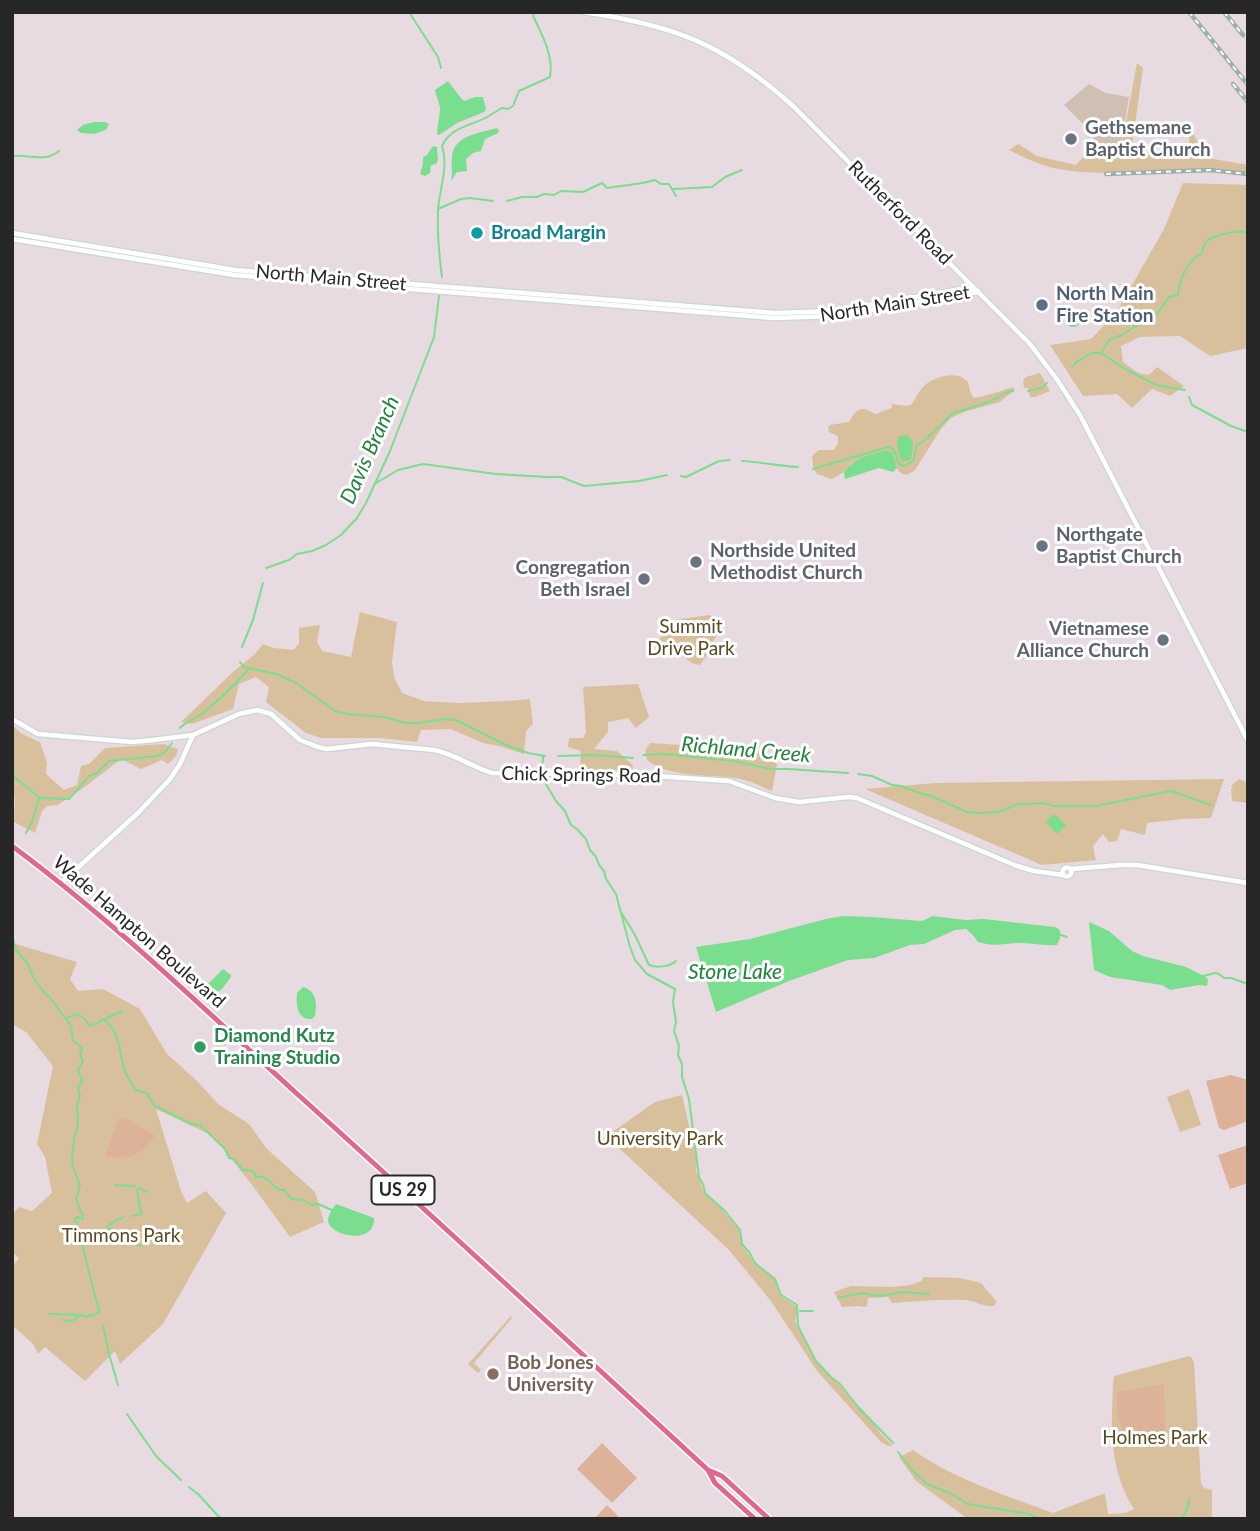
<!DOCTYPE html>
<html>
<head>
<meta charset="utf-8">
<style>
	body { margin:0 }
	#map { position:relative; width:1260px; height:1531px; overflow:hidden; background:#e8dae1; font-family:Lato,sans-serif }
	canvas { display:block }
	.frame { position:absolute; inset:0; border:14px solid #272727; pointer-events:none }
</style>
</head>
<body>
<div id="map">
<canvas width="1260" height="1531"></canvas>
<div class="frame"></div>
</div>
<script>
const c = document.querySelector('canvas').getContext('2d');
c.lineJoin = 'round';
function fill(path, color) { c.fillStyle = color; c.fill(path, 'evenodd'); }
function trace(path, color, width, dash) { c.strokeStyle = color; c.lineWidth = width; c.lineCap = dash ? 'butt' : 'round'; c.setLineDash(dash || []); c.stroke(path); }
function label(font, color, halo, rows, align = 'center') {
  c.font = font + ' Lato,sans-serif'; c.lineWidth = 6; c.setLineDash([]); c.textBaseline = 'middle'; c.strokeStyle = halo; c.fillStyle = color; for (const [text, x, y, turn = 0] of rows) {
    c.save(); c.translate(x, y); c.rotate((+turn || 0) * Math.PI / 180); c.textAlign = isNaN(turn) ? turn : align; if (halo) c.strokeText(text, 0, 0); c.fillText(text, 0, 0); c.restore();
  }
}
const green = new Path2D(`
	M1137,63L1143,68L1131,153L1179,154L1189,150V135H1194L1204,154L1214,159L1248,165V172C1185,164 1122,180 1059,169C1042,166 1025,158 1009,150L1018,144L1037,156L1076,165L1087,153L1119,159Z
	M1183,183L1248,185V348L1210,356L1180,336L1140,337L1121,346L1123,362L1138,373L1149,375L1157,367L1184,386L1170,396L1152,389L1132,408L1117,394L1083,396L1050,345L1091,339L1116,313L1164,229Z
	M1040,373L1050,391L1035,397H1030L1028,388H1024L1023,380L1026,377Z
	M949,375L960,376L968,382L971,394L974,398C986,396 1001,391 1013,387L1015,390L1000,402L964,412L951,418L941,429L915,470C899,483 896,465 892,453L852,463L844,472L832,479L817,474L813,467L812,456L819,450H834L838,443V436L829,432L828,427L830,425L849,422C857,408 861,405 875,414L892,408L891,404L907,406L912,404C923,384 927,380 949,375Z
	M360,612L397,622L392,662L394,677L402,693L424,701L459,703L509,701L530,699L533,724L526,731L524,754L499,746L483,743L451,729L421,730L417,742L381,738H321L306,733L266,702L269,687L256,677L239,684L233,709L192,724L181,722L234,671L254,655L263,644L274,648L293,650L299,644V628L320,625L317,642L322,651L351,657Z
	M709,615L715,619L718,634L706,651L708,653L700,665L692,663L659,640L675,620Z
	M638,684L649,717L636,728L628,718L608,722V732L594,749L617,751L633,765L632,770H580L581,751L568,747L569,738H583L586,732L583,687Z
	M12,725L22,734L40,742L47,763L46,774L64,790L77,785L81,766L89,764L105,748L164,744L178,749L176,756L168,764L162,760L141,769L121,759L86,786L58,805L47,806L42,811L35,833L14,822L15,797L12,795Z
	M650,743L680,745L701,754L735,752L743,756H752L757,752L777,764L772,791C762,787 751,781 741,779C709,773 674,780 647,760L645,751Z
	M1224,779L1211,818L1183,819L1147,823L1145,835L1121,829L1117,841L1109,842L1103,834L1093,846L1096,860L1042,865L865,789L936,783Z
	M1239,779L1248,783V803L1232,801L1231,789H1233L1231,786Z
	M12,937L15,944L77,962L70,979L78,991L103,989L140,1009L167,1054L197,1081L218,1104L249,1124L267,1149L315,1192L324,1222L290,1237L253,1186L213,1136L156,1109L181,1191L187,1203L206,1191L226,1213L163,1324L120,1364L115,1351L85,1381L45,1347L38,1354L33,1344L12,1325V1267L19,1258L12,1252V1215L19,1207L32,1211L52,1193L45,1157L37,1144L53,1066L26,1032L12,1024Z
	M1189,1089L1201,1125L1180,1132L1167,1097Z
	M682,1095L697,1161L696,1171L700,1180L703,1191L719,1206L739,1230L743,1247L754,1262L777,1281L780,1296L796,1306L798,1311L795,1321L814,1358L868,1416L881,1434L893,1446H888L881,1442L817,1371L771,1301L729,1250L621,1150L614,1145L601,1144V1140L655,1102Z
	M923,1277L960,1278L981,1283L997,1302L994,1306C983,1307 976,1301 966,1300C942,1299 917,1301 892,1303L888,1297L868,1298L867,1307L858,1306L842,1307L834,1292L851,1286L892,1287L910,1285L922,1281Z
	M511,1316L512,1318L474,1363L481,1370L478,1373L468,1364Z
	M1189,1356L1192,1358L1194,1363L1201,1483L1204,1488L1212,1490V1519H968L916,1481L899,1457L913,1450C955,1480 1006,1495 1053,1513L1105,1493L1108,1514L1125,1513L1134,1509C1114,1477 1111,1445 1112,1409C1113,1398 1112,1387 1114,1376Z`);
const cemetery = new Path2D(`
	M1089,84L1106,93L1129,97L1119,159L1087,153L1097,144L1089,130L1064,105Z`);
const pitch = new Path2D(`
	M1231,1075L1248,1080V1121L1224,1130L1219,1128L1206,1081Z
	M124,1117L155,1135C144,1156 126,1160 105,1156L118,1120Z
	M1248,1145V1183L1230,1189L1218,1155Z
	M1164,1384L1165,1437C1147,1443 1122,1439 1118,1416C1116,1409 1118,1400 1117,1392Z
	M602,1443L637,1478L612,1503L577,1469Z
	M607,1505L621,1519H594Z`);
const water = new Path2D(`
	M448,81L460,97L464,101L475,97H483L486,109L484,112L457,123L439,135L437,134C437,125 440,117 440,108C439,102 436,96 435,90Z
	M94,122H105L109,124L106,130L94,134L81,133L77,130L83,125Z
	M497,128L499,131L498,133L485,139L481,151L473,153L466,159L467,171L457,172L451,181C453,173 451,166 452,158C453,135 480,133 497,128Z
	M433,146L437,147L438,160L436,164L431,165L430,173L425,176L420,174L423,164V157L427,155Z
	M1065 319a8 8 0 1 1 16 0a8 8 0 1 1-16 0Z
	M907,435L913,441C912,450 914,465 901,460L897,445L899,436Z
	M884,451L892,452L897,468L893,472L879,468L845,479L844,472C856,458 866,456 884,451Z
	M1054,814L1066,825L1057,834L1046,822Z
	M843,916L871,917L922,921L933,916L965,920L983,919L1055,927L1060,930V938L1057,945C1045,946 1030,943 1017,943C1000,944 996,947 978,942L973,935L966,929L955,930L924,944L910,945L874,958L848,960L789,981L716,1012L696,947L750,939L826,919Z
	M1089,922L1109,931L1132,951L1143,956L1186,967L1206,977L1208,980L1207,986L1199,985L1170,990L1162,985L1110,977L1094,970Z
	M223,969L231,975V977L222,989L215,994L207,989L206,986Z
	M303,987C317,991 317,1004 315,1016L312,1019C297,1020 296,1005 297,993Z
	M336,1204L374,1218C375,1247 327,1235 328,1220C328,1216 333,1208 336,1204Z`);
const stream = new Path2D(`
	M409,12L438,57L441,68
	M12,156C28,154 45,163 59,151
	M674,189L712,187L725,177L742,170
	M507,201L522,197H537L544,194L554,195L561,191L583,192L602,183L607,188C624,185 639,185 655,180L661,184H669L676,196
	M440,208L461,199L470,198L493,201
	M442,277C439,255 437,234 438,211C439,190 449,167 442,146C450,127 471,126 487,117C492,114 497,111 502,108L508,109L513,106L519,91L550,77C554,57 542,34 533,16L535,12
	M1101,353L1109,340L1122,335L1134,327L1147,321L1150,317L1158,313L1169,297L1178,295C1180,277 1187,262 1202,253C1206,236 1210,239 1224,234C1233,231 1237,231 1248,233
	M1072,367L1078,361L1092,353H1101L1125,369L1156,385L1185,390
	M1028,391L1041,388L1047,383
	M1189,397L1192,405L1231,426L1248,432
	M742,461C761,462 779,466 798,467
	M813,469L888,447L893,449L900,465L905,466L913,461L917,445L924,441L953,413L989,402L1007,392L1013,391
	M681,476L686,477L719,461L730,460
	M376,483L398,470L423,464L496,474L546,477H561L584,486L639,481L667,475
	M266,568L289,560L297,554L312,551L326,545L341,535L357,518L366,503L390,451L434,337L439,296
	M242,647L253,620L263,583
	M240,662L244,667L276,674L296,683L335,711L349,714L384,717L405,723H418L446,719L456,720L506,745L528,753L545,756
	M180,728C188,720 199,717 208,709C223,697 236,683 249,669
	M643,755L664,754L733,761L771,769H788L848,773
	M558,756L595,755L633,758
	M542,770L543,757
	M858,774L872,776L892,785L901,786L925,795H929L967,812L977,813L999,812L1018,804H1026L1043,803L1054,806H1096L1171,791L1211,805
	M12,775L40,798L69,799L89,776L97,773L109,761L157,756L164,753L172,743
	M543,779L556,801L565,811L571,825L577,829L586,839L590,850L596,857L599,865L604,871L606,879L616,894L630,947L635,960L647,974L675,989L673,1002L676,1022L674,1031L679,1046L678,1055L682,1064V1077L689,1099L699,1177L703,1184L705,1193L725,1211L740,1230L742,1244L749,1252L755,1263L775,1279L781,1295L797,1305L798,1326L816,1361L831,1377L840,1384L859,1408L893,1443
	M26,833L32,822L39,799
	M621,912L635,935L649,965C656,968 670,967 676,961
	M1058,934L1067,937
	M12,935L16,950L28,964L34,979L42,990L50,998L71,1026L73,1040L82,1048L80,1055L83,1061L78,1071L82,1081L78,1088L80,1096L77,1106L78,1124L74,1138L72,1160L74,1170L80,1186L76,1199L83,1217L82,1219L77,1217L75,1218C85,1249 90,1282 100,1313
	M1203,976L1215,973L1219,974L1224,978H1231L1248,984
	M67,1018L77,1014L85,1019L89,1026L98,1023L102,1019C121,1030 118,1051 125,1070C127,1078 132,1083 135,1090L147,1093L152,1103L155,1106L192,1124L200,1125L225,1149L229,1158L234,1159L243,1170L253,1171L256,1177H264L279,1190H284L292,1199L303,1200L312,1205L318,1204L332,1210
	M105,1019L122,1011
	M115,1185L135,1186
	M138,1188L148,1192
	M132,1216L141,1214L137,1190
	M107,1227L128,1241L141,1246
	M107,1227L116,1220L124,1217
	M838,1298L862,1293L879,1296L903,1292L929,1294
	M800,1311H813
	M49,1314L79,1315L87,1317L88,1315L93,1316L98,1312
	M63,1320L72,1321L79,1316
	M103,1326L109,1354L118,1385
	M127,1414L156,1456L181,1480
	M898,1452L912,1470L927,1484L952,1494L967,1504L1029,1514L1039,1519
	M189,1487L198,1494L221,1519
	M1181,1519L1187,1510L1189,1500`);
const tertiary = new Path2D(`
	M583,12C674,25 724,44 793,106L1030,344L1056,378L1080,415L1248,741
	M12,233L235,270L775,313L834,311L956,290L967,289L978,291
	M12,239L234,275L774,318L835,316L978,292
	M12,719L38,734L132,742L153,740L193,735L239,714L257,710L271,714L300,740L318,747L327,749L372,744L434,750C455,754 472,767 492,773L640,775L729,781L775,798L799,802L849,797L857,798L1017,866L1034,871L1063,875
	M1062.5 872a4.5 4.5 0 1 1 9 0a4.5 4.5 0 1 1-9 0Z
	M1070,869L1121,865H1137L1248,883
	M61,883L139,812L170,779L180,764L193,735`);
const primary = new Path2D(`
	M12,846C112,920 203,1008 295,1092C434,1217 571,1344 708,1470L715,1483L755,1519
	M708,1470L722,1476L769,1519`);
const rail = new Path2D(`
	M1189,12L1248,85
	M1224,12L1243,35
	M1233,84L1248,102
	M1106,174L1210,170L1248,174`);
const markers = [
	[1071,139,7,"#6b7280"],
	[477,233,7,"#0f9aa8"],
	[1042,305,7,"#5c6f8a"],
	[1042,546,7,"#6b7280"],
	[696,562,7,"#6b7280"],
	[644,579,7,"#6b7280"],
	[1163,640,7,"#6b7280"],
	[200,1047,7,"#2e9e5b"],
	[493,1374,7,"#8d6e63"]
];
const shields = [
	[403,1190,63]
];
const shieldNames = [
	["US 29",403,1190]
];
const worshipNames = [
	["Gethsemane",1085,128],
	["Baptist Church",1085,150],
	["Northgate",1056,535],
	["Baptist Church",1056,557],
	["Northside United",710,551],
	["Methodist Church",710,573],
	["Congregation",630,568,"right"],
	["Beth Israel",630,590,"right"],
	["Vietnamese",1149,629,"right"],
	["Alliance Church",1149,651,"right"]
];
const streetNames = [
	["Rutherford Road",900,213,45],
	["North Main Street",331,278,5],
	["North Main Street",895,304,-9],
	["Chick Springs Road",581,775,1],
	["Wade Hampton Boulevard",139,932,41]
];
const cultureNames = [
	["Broad Margin",491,233]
];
const serviceNames = [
	["North Main",1056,294],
	["Fire Station",1056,316]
];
const parkNames = [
	["Summit",691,627],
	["Drive Park",691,649],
	["University Park",660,1139],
	["Timmons Park",121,1236],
	["Holmes Park",1155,1438]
];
const leisureNames = [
	["Diamond Kutz",214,1036],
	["Training Studio",214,1058]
];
const educationNames = [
	["Bob Jones",507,1363],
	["University",507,1385]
];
const waterNames = [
	["Davis Branch",370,450,-66],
	["Richland Creek",746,750,5],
	["Stone Lake",735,972]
];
fill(green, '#d8c09d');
fill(cemetery, '#cfc0b3');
fill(pitch, '#deb299');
fill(water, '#79de8d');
trace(stream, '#79de8d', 2);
trace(tertiary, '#c8d7d3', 7);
trace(primary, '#fff', 8);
trace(tertiary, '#fff', 4.5);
trace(primary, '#de698c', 5);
trace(rail, '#9eafab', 4.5);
trace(rail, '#fff', 2, [5]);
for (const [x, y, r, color] of markers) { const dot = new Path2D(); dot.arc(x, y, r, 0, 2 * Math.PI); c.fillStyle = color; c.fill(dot); trace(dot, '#fff', 2.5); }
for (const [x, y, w] of shields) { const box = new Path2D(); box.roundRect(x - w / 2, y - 14.5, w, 29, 5); c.fillStyle = '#fff'; c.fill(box); trace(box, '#272727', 2); }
label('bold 18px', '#272727', null, shieldNames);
label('bold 19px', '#5b616d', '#fff', worshipNames, 'left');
label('19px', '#272727', '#fff', streetNames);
label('bold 19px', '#0d838f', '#fff', cultureNames, 'left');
label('bold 19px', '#4e5e75', '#fff', serviceNames, 'left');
label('19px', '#594a21', '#fff', parkNames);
label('bold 19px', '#27864d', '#fff', leisureNames, 'left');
label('bold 19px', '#785e54', '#fff', educationNames, 'left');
label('italic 21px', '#1d8439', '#fff', waterNames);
</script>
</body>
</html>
